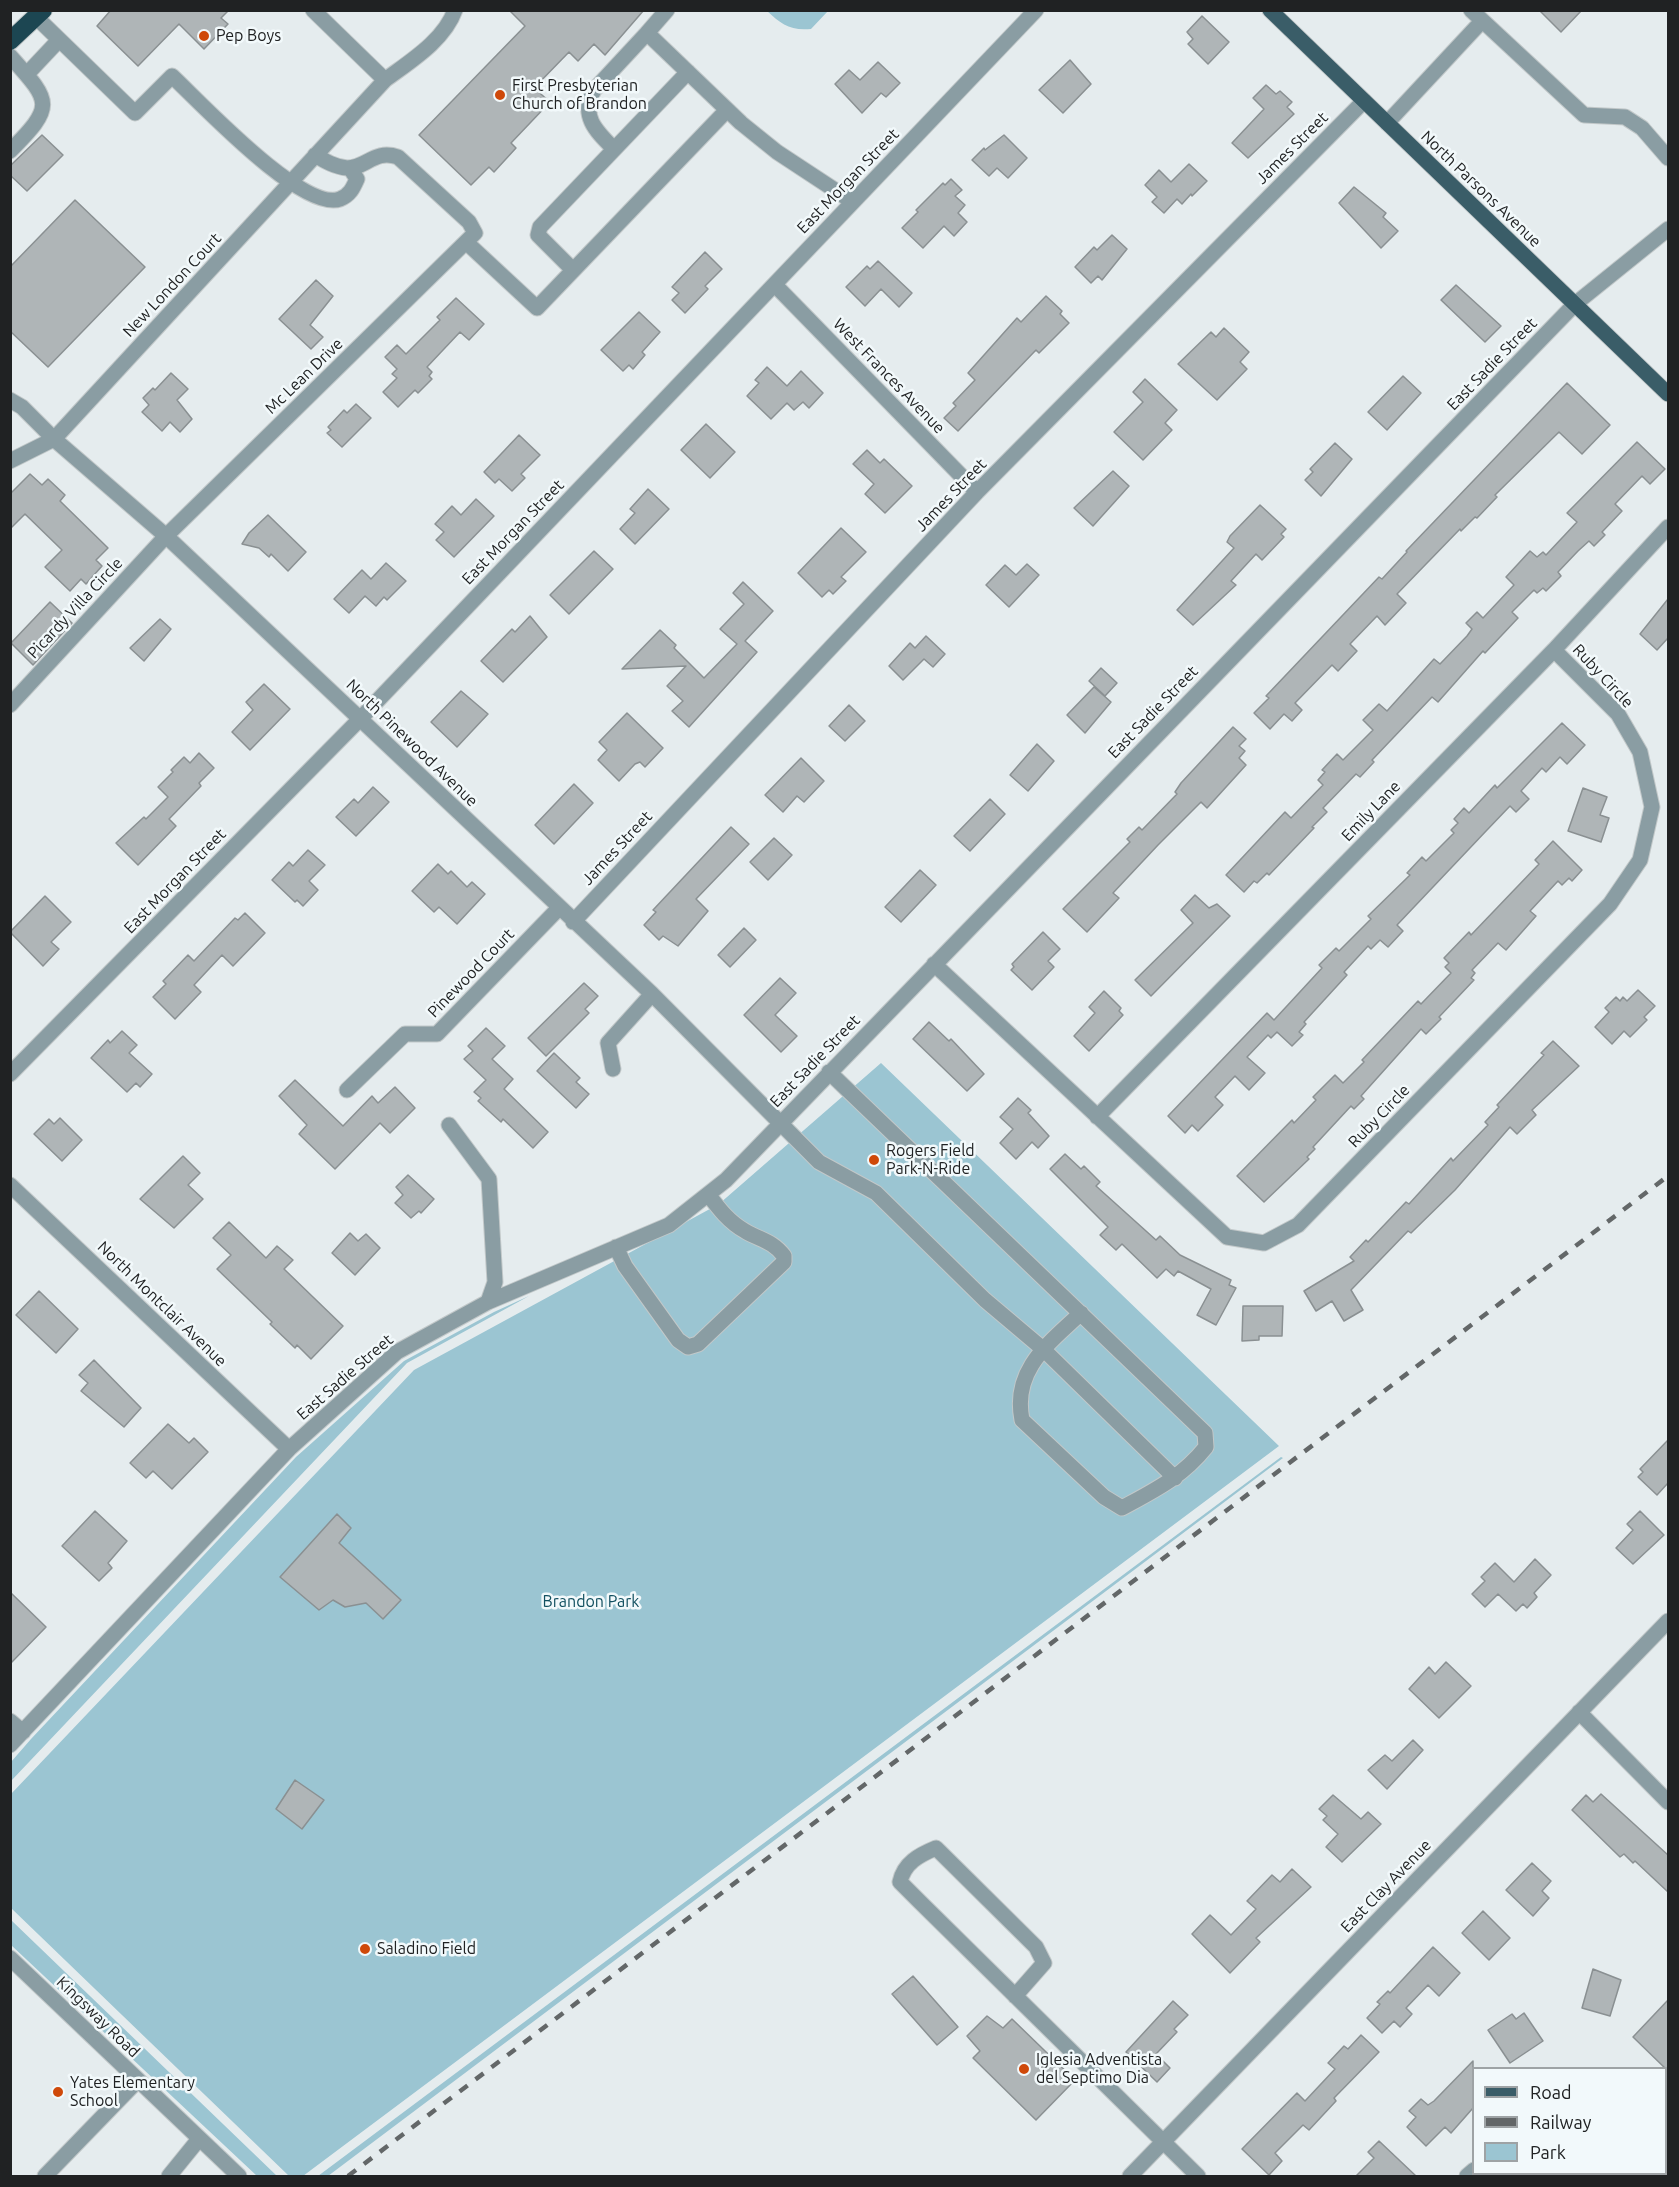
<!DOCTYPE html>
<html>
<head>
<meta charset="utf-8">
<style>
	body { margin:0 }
	#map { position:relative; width:1679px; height:2187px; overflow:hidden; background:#e5ecee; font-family:Ubuntu,sans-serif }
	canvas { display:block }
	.frame { position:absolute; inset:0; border:12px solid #202223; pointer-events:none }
	.legend { position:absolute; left:1472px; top:2067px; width:195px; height:108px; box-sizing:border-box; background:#f2f9fb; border:2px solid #9ea3a5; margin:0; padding:8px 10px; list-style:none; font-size:18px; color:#202223 }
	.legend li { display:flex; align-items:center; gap:12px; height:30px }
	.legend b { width:30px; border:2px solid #9ea3a5 }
</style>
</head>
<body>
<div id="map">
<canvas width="1679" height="2187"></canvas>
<div class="frame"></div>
<ul class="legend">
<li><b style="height:8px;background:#3a5d68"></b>Road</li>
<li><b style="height:8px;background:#636768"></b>Railway</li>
<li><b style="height:16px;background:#9bc5d2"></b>Park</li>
</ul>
</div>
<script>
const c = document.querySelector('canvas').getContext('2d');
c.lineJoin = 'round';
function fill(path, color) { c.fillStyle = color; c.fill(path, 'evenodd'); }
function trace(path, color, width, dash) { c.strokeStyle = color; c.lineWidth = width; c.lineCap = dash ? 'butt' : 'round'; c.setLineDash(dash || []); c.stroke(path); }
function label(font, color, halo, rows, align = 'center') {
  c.font = font + ' Ubuntu,sans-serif'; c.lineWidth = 5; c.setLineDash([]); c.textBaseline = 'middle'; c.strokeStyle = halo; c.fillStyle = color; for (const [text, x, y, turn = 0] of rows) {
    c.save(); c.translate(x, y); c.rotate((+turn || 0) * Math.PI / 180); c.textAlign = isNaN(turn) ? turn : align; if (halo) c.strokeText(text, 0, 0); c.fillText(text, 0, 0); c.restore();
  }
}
const green = new Path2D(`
	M767,11H828L811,29C790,31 781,24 767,11Z
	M881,1063L1279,1446L303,2176H289L11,1908V1794L414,1370L719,1204Z
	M529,1296L407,1363L11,1781V1762L31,1739L296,1457L404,1361L494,1312Z
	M1281,1457L1283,1458L328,2176H318Z
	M10,1920H11L277,2176H257L11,1945Z`);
const building = new Path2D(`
	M111,10H229L221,18L228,24L204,49L179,24L138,66L97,26Z
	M509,10H644L605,55L594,44L578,61L569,52L534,88L550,102L511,143L516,148L494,172L489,167L471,185L419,135L525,26Z
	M1539,10H1582L1561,32Z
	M1202,16L1229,42L1208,64L1188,44L1193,39L1187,32Z
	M1070,60L1091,84L1063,113L1039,90Z
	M878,62L900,83L886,97L881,93L862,113L835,84L849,70L860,80Z
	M1266,85L1276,94L1280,91L1292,102L1287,107L1294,114L1248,158L1232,143L1264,109L1253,98Z
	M42,135L63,155L27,191L10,175V166Z
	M1004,135L1027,158L1008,178L997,168L989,176L972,160L984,148L985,150Z
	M1189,164L1207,181L1192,196L1191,194L1182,204L1177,199L1164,213L1152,202L1157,197L1145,185L1159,170L1171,182Z
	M951,179L962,190L955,196L965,205L958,213L967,222L954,236L944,226L923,248L902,228L918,212L916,210L943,183L945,185Z
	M1354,187L1386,213L1383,217L1398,231L1381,248L1339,203Z
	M75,200L145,267L48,367L10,331V267Z
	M1112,235L1127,249L1102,280L1098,276L1091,283L1075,267L1094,247L1097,250Z
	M705,252L722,269L705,286L708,289L685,313L672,300L679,293L672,287Z
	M878,261L912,293L899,307L881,289L865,306L846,287L867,266L870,269Z
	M316,280L333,296L310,325L323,337L311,349L279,319Z
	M1456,285L1501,326L1485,342L1441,300Z
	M1046,296L1062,311L1060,314L1069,323L1039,353L1036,350L958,431L944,418L956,406L953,403L975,380L968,373L1017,318L1021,322Z
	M456,298L484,324L469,340L460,332L427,367L432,372L429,376L432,379L418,393L415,390L398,407L383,392L397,378L392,374L397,369L385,357L397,345L406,354L440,320L437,317Z
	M639,312L660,332L642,352L645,355L633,369L629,365L623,371L601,350Z
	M1224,328L1249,352L1240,362L1247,369L1217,400L1178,364L1211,332L1216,337Z
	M767,367L787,386L801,371L823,393L809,408L803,402L794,410L787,403L771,419L747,396L759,383L755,380Z
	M171,373L188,389L177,400L192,419L180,432L170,422L162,431L142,412L149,405L143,398L153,388L155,390Z
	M1403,376L1421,393L1387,430L1368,412Z
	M1145,379L1177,410L1165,423L1172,430L1143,460L1114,432L1143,402L1133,392Z
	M1567,383L1610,425L1582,454L1559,432L1495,495L1497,497L1477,518L1475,517L1461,531L1460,529L1397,594L1406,603L1385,625L1377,616L1350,644L1357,651L1338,671L1332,665L1295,703L1302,710L1292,721L1284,714L1270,729L1254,713L1269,698L1266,696L1379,577L1382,579L1407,552L1406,551Z
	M356,404L371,418L342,447L327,433L331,430L328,427L344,410L347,413Z
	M706,424L735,452L710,478L681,450Z
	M519,435L540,455L521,474L525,478L512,491L499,479L495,483L484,472Z
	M1637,442L1665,469L1650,484L1642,476L1615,504L1622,511L1602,532L1605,535L1594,546L1589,541L1578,551L1558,572L1561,576L1546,591L1543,588L1537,593L1534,590L1512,612L1518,618L1485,653L1483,651L1438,702L1432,697L1372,760L1374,762L1360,777L1356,774L1323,808L1327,812L1312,827L1314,828L1269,875L1267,873L1257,883L1254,881L1244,892L1226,875L1285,812L1291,818L1323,785L1318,780L1325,772L1322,770L1337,754L1343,760L1373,730L1363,720L1379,704L1387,711L1434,659L1440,664L1467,636L1472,629L1466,623L1477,612L1483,618L1514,585L1506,577L1530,551L1537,557L1543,552L1546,555L1577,522L1567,513Z
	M1335,443L1352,459L1321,496L1305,480L1313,472L1310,469Z
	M867,450L880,463L884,459L912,486L885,513L865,494L874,484L853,464Z
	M1113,471L1129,486L1093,526L1074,508Z
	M30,474L42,485L48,479L65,495L60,501L108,548L96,560L102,566L86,584L81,579L70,591L45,567L62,550L25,514L10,529V494Z
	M648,489L669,509L635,544L620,529L635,513L630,509Z
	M476,499L494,516L454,557L436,540L444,532L435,524L452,506L461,515Z
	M1260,505L1286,529L1281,534L1284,537L1262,560L1256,554L1231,581L1236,585L1193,625L1177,610L1234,548L1227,542L1230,536Z
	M268,515L306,552L288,571L271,554L269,557L259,548L242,544L249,533Z
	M841,528L866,552L841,577L846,581L833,594L829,590L822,597L798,573Z
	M594,551L613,569L569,614L550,595Z
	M386,563L406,581L387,600L384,597L376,606L365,596L349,613L334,599L362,570L371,579Z
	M1027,564L1039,575L1009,607L986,585L1005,565L1016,575Z
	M743,582L773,611L745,641L757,652L689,727L672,711L683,701L667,686L686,666L622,669L660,630L676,645L674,648L704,678L737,644L720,629L744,604L733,593Z
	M1668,599V638L1657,650L1640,634Z
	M50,602L72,623L33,665L11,643Z
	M530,616L547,637L503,682L481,661L512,629L515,632Z
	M160,619L171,629L144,661L130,648Z
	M926,636L945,654L933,667L924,659L903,680L889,666L910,643L915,648Z
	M1101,668L1117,683L1105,696L1089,681Z
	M264,684L290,709L250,750L232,732L253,710L246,702Z
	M1094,687L1111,702L1085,733L1067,715Z
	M461,691L488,714L457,747L431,722Z
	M849,705L865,721L845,741L829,726Z
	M627,713L663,748L645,767L640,762L635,764L619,781L598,760L607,750L599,742Z
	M1562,723L1585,745L1567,764L1560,757L1546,772L1542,768L1521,791L1529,799L1516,812L1510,806L1487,830L1397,925L1403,931L1388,947L1380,940L1371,949L1368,946L1344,972L1347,975L1304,1022L1306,1024L1299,1032L1303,1035L1292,1046L1277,1032L1271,1038L1268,1035L1247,1057L1265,1073L1249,1090L1235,1076L1215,1097L1223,1105L1198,1131L1192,1125L1185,1133L1168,1116L1267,1013L1274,1020L1322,968L1319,965L1336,948L1339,951L1371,919L1368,916L1410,875L1407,873L1422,857L1426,861L1454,833L1451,830L1458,823L1454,819L1464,808L1469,813L1495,785L1497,788Z
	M1233,727L1246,739L1239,746L1245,751L1239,758L1246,765L1207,808L1201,802L1158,845L1113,893L1119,898L1087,932L1063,909L1130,842L1127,839L1139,827L1142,830L1177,794L1175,792L1181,783Z
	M1037,744L1054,761L1028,791L1010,775Z
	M199,753L214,768L199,783L201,786L169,819L176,826L138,865L116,843L144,817L146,819L168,797L158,787L173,772L171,770L184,757L190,763Z
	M801,758L824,781L804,802L797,796L783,812L765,795Z
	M574,784L593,803L554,844L535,825Z
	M373,787L389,802L356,836L336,817L354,799L358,803Z
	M1583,788L1607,797L1600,815L1609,818L1601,842L1568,831Z
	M990,799L1005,814L970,851L954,836Z
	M731,827L749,844L696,899L708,911L678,946L663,936L659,940L644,925L656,912L653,910Z
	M774,838L792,855L768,880L750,862Z
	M1553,841L1582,870L1572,881L1569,878L1562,885L1558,881L1530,911L1536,916L1506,950L1498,943L1472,970L1475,973L1471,978L1474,980L1439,1017L1441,1019L1426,1034L1421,1029L1361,1096L1364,1099L1354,1109L1351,1106L1313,1147L1315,1149L1307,1157L1309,1159L1264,1202L1237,1176L1292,1120L1294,1123L1316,1100L1313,1097L1335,1075L1343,1083L1364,1062L1362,1060L1418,1001L1421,1004L1451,973L1445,967L1449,963L1444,958L1469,932L1471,935L1539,864L1535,860Z
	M308,850L325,865L309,881L318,890L303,906L297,900L295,902L272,880L289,862L293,866Z
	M438,864L448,874L451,871L467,887L472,882L485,894L457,924L439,907L434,912L412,891Z
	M920,870L936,885L901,922L885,907Z
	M1195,895L1209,908L1217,904L1230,916L1151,996L1135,980L1193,923L1181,910Z
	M45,896L71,922L51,942L59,949L43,966L10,932Z
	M245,913L265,933L233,966L222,955L194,985L201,992L175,1019L153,997L166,984L163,981L188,955L194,961L235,918L238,920Z
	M744,928L756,940L730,967L718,955Z
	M1043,932L1060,949L1048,961L1054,967L1032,990L1011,970L1014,967L1012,964Z
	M780,978L796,993L775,1015L797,1036L781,1052L744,1015Z
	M584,983L598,996L585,1009L589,1013L546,1056L528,1038Z
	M1638,990L1655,1006L1644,1017L1647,1020L1630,1037L1624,1031L1612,1044L1595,1027L1609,1012L1605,1008L1616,997L1620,1001L1623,997L1627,1001Z
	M1104,991L1121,1008L1119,1011L1123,1015L1089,1051L1074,1036L1095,1013L1089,1007Z
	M929,1022L949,1041L951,1039L984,1074L967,1091L913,1039Z
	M486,1028L505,1046L492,1059L513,1079L504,1089L548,1132L533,1148L503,1119L501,1122L478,1101L481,1098L474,1092L486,1080L464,1059L473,1051L468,1046Z
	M122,1031L137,1045L129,1053L152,1074L140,1087L136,1083L127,1092L91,1058L108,1040L110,1043Z
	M1553,1041L1579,1066L1532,1110L1536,1115L1517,1134L1510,1127L1455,1190L1411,1233L1408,1231L1351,1290L1363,1310L1344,1321L1332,1301L1316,1311L1304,1291L1354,1261L1350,1257L1366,1240L1368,1242L1406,1202L1409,1204L1451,1158L1453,1161L1488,1125L1485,1122L1499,1107L1497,1105L1544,1055L1541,1053Z
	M554,1053L580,1078L576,1082L589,1094L576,1108L537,1071Z
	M295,1080L343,1126L372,1096L378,1103L395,1087L415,1108L390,1133L380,1123L335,1169L299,1134L307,1125L279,1096Z
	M1018,1098L1031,1110L1028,1113L1049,1136L1038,1148L1032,1142L1016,1159L1000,1143L1013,1129L1000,1117Z
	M60,1118L82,1140L62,1161L34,1134L49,1119L54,1124Z
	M1065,1154L1081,1169L1084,1166L1100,1182L1096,1186L1156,1240L1160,1236L1180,1255L1231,1280L1229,1285L1236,1288L1216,1325L1197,1315L1211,1289L1178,1271L1174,1276L1166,1269L1157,1278L1122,1244L1116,1250L1100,1235L1108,1227L1050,1169Z
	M183,1156L200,1173L188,1185L203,1199L174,1228L140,1199Z
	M408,1175L434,1199L421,1213L419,1211L411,1218L395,1203L403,1195L396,1187Z
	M229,1222L266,1258L277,1246L293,1260L284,1269L343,1326L311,1359L297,1345L295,1348L270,1324L272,1322L217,1269L231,1255L213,1238Z
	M350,1233L358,1241L366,1234L380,1248L355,1275L332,1253Z
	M39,1291L78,1329L56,1353L16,1315Z
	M1243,1306H1283L1282,1336H1259V1340L1242,1341Z
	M94,1360L141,1408L124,1427L81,1391L88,1383L79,1375Z
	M168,1424L189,1443L194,1438L208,1452L172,1489L153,1471L146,1478L130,1463Z
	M1668,1440V1483L1657,1495L1638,1477L1643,1472L1640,1469Z
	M95,1511L127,1541L108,1563L112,1568L99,1581L62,1546Z
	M1640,1511L1664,1535L1633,1564L1616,1548L1633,1530L1627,1524Z
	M337,1514L351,1528L339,1543L401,1600L383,1619L366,1603L345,1607L333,1600L319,1610L280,1577Z
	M1535,1559L1551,1575L1534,1593L1537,1597L1527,1608L1523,1604L1516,1611L1498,1594L1485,1607L1472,1594L1485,1581L1481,1577L1495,1563L1514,1582Z
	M10,1592L46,1627L10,1664Z
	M1446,1662L1471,1686L1439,1718L1409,1689L1429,1667L1435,1674Z
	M1413,1740L1423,1750L1387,1789L1368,1770L1385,1755L1392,1761Z
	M295,1780L324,1800L302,1829L276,1809Z
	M1601,1794L1668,1855V1892L1635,1861L1633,1863L1624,1854L1620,1857L1572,1810L1586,1795L1593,1802Z
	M1333,1795L1361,1819L1368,1812L1381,1824L1342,1862L1326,1847L1338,1834L1323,1820L1327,1816L1319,1809Z
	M1532,1863L1551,1881L1542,1891L1549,1898L1533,1916L1506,1890Z
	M1292,1869L1311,1887L1256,1938L1260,1942L1230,1973L1192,1934L1210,1915L1231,1935L1256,1909L1247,1901L1272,1875L1280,1882Z
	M1483,1911L1510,1938L1489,1960L1462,1933Z
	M1433,1947L1460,1973L1439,1996L1428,1985L1406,2008L1412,2014L1400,2027L1394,2021L1382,2033L1367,2018L1380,2004L1377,2002L1388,1991L1390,1993Z
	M1593,1969L1621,1980L1610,2016L1582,2008Z
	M913,1976L958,2027L937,2045L892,1994Z
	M1668,2000V2071L1633,2037Z
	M1173,2001L1188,2015L1174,2029L1177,2032L1156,2054L1170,2068L1157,2082L1126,2052Z
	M1524,2013L1543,2041L1510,2063L1488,2030L1512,2014L1516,2019Z
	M987,2016L1003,2028L1012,2019L1075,2080L1036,2120L973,2058L980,2051L967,2036Z
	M1361,2035L1379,2052L1334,2098L1336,2101L1309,2130L1303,2125L1275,2153L1282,2161L1269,2175L1242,2149L1297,2093L1305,2101L1335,2069L1328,2063L1344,2046L1348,2049Z
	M1473,2061V2108L1451,2133L1445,2127L1426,2146L1407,2127L1416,2117L1409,2111L1421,2099L1428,2105L1434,2101Z
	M1379,2141L1416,2176H1356L1374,2158L1368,2152Z`);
const minor = new Path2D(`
	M667,10L647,33L741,123L777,152L853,202
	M1471,10L1584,115L1625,117L1642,128L1668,158
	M36,17L135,113L172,76C199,101 303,213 340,199C350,195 353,188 357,179L350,168
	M10,56C51,102 56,105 10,151
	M27,74L59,40
	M385,80C409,62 444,41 455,10
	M1387,123L1482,21
	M614,149C596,131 580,116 594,90L647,33
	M467,243L537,308L727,110
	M573,270L538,235L540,227L688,72
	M775,285L977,492
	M10,400L22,407L54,439L166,536L652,994L819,1162L876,1193L985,1300L1043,1349L1175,1478
	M10,461L54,439L385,80L313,10
	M10,705L166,536L475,233L469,222L398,157C374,149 367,168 347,168C335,167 325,161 315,155
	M573,922L977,492L1364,101
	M934,964L1227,1237L1264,1243L1298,1225L1610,904L1640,860L1652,807L1640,752L1618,714L1554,650
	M613,1069L608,1043L652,994
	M829,1072L1205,1433L1206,1447C1182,1477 1155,1490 1122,1508L1104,1497L1022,1420C1012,1370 1048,1344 1081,1313
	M10,1074L360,719L1036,10
	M347,1090L405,1034H437L559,908
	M1097,1117L1554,650L1668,527
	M449,1125L489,1179L495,1282L488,1302
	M10,1185L289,1449
	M616,1247L625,1266L678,1340L688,1347L698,1344L784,1262V1256C773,1241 760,1240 745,1231C729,1222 719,1209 708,1194
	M1579,1712L1668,1802
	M10,1721L23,1732
	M10,1745L289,1449L397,1352L488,1302L669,1225L726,1180L1575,304L1668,229
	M10,1958L239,2176
	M1015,1996L1044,1963L1036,1947L936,1848C919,1855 904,1863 900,1882L920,1902L1198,2176
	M1666,2132L1668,2135
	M45,2176L138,2080
	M169,2176L199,2139
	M1130,2176L1668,1621
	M1467,2176L1474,2170`);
const major = new Path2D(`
	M1270,10L1668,394`);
const highway = new Path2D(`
	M10,41L43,10`);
const rail = new Path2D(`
	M348,2176L1668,1176`);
const markers = [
	[204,36,6,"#cf490a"],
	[500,95,6,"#cf490a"],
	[874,1160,6,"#cf490a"],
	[365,1949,6,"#cf490a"],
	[1024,2069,6,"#cf490a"],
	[58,2092,6,"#cf490a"]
];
const poiNames = [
	["Pep Boys",216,36],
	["First Presbyterian",512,86],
	["Church of Brandon",512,104],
	["Rogers Field",886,1151],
	["Park-N-Ride",886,1169],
	["Saladino Field",377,1949],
	["Iglesia Adventista",1036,2060],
	["del Septimo Dia",1036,2078],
	["Yates Elementary",70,2083],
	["School",70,2101]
];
const streetNames = [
	["James Street",1292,148,-45],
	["East Morgan Street",848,181,-46],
	["North Parsons Avenue",1481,189,44],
	["New London Court",172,285,-47],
	["East Sadie Street",1492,364,-46],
	["Mc Lean Drive",304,376,-44],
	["West Frances Avenue",889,376,46],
	["James Street",951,495,-46],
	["East Morgan Street",513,532,-46],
	["Picardy Villa Circle",75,608,-47],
	["Ruby Circle",1603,676,47],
	["East Sadie Street",1153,712,-46],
	["North Pinewood Avenue",412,743,44],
	["Emily Lane",1371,811,-46],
	["James Street",617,848,-47],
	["East Morgan Street",175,881,-46],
	["Pinewood Court",471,973,-46],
	["East Sadie Street",815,1061,-46],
	["Ruby Circle",1379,1116,-46],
	["North Montclair Avenue",162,1304,44],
	["East Sadie Street",345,1377,-41],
	["East Clay Avenue",1386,1886,-46],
	["Kingsway Road",98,2017,44]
];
const parkNames = [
	["Brandon Park",591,1602]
];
fill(green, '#9bc5d2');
fill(building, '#afb5b7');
trace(building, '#8a9092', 1.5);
trace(minor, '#c2c8c9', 17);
trace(major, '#c2c8c9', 17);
trace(highway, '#c2c8c9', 20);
trace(minor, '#8a9da3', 15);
trace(major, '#3a5d68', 15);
trace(highway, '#1c4652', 18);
trace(rail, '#636768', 4.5, [10, 10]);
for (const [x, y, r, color] of markers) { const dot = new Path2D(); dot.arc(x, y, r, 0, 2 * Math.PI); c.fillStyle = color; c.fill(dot); trace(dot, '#f2f9fb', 2); }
label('16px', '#202223', '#f2f9fb', poiNames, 'left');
label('16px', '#202223', '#f2f9fb', streetNames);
label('16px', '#114f5f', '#f2f9fb', parkNames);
</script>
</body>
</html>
